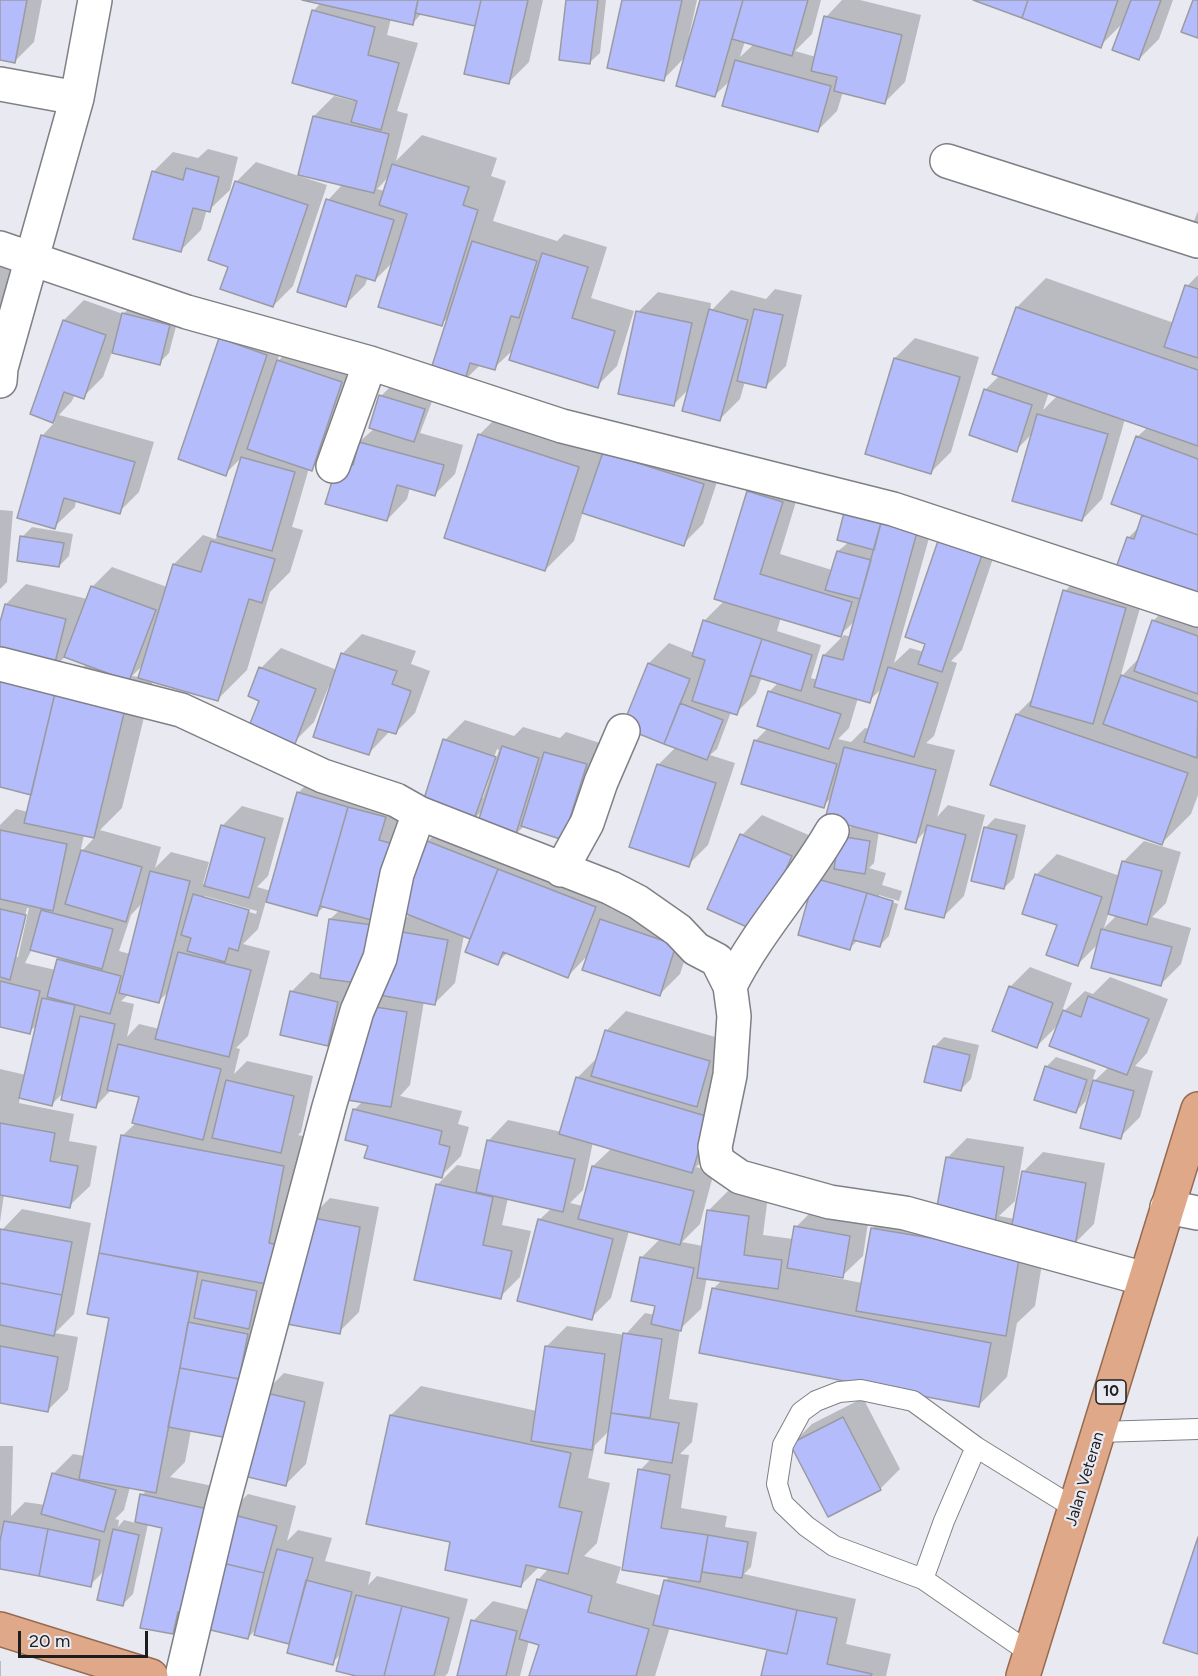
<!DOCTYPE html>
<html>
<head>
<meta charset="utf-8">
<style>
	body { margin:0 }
	#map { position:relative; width:1198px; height:1676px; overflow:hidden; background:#e9eaf1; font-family:Figtree,sans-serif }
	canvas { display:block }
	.scale { position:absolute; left:18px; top:1631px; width:130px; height:27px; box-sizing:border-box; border:3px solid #1d1d20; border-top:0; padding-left:8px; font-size:18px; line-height:21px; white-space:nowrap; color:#1d1d20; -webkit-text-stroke:4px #e9eaf1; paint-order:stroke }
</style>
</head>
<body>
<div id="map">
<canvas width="1198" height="1676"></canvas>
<div class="scale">20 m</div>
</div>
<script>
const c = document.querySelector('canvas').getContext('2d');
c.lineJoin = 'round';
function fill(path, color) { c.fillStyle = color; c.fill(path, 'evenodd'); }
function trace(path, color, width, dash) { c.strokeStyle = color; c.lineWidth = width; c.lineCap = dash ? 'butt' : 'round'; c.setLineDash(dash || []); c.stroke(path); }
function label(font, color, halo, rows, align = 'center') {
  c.font = font + ' Figtree,sans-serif'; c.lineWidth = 4.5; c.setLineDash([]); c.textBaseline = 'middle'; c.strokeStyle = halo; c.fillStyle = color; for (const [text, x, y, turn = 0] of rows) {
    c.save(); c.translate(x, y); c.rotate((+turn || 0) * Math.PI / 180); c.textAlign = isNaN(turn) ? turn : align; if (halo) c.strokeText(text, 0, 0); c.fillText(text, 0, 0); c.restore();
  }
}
const shadow = new Path2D(`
	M0,0H42L34,42L14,62L0,59Z
	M309,0H543L529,62L509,82L478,21L474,24L422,13L413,23L391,18L387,35L418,43L397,111L408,114L396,161L422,135L497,158L491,176L506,181L493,221L557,241L564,234L607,247L591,298L634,311L617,366L597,386L514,349L494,368L481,364L464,381L450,316L441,324L394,261L375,280L368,277L365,285L345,305L328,200L343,184L314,116L334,96L353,101L354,98L313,11L321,3ZM389,176L385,191L377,189L382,184Z
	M568,0H606L600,53L590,62Z
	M624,0H697L689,36L691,37L702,0H821L812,34L795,51L816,57L826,17L842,0H860L921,15L905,82L885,102L843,92L837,111L817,131L732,79L715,95L685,57L663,80ZM745,41L754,44L740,57Z
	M977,0H1173L1159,39L1139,59L1124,22L1100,46Z
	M208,149L238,157L230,190L209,210L207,209L201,230L181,250L153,172L173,152L198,158Z
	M256,162L327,185L293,286L273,306L230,266L236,182Z
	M1198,211V223L1194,221Z
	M0,250L32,255L0,336Z
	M1198,275V605L1146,587L1120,678L1140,657L1154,620L1174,600L1198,609V795L1191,814L1162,843L992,784L1017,714L1034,697L1065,591L1085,571L1130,584L1128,538L1140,526L1144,515L1137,437L1148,427L1125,419L1102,499L1082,520L1033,433L1016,450L985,390L1000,375L994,373L1017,307L1046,278L1174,323L1187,286ZM1049,392L1058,395L1043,410Z
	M775,289L802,295L786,366L766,386L745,381L740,399L720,419L690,388L673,405L638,312L658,292L711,303L710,312L731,290L766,299Z
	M84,300L123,314L134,304L179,315L169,353L159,363L112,352L103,377L83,397L75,394L72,401L59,415L154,442L139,492L119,512L76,500L75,507L54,527L42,436L55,422L32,413L64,320Z
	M240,319L286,335L277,362L298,341L361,362L332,449L311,469L309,468L292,527L303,530L290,572L270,592L247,670L217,700L153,680L122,808L100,830L161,847L155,868L171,852L209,862L203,884L206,885L222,826L242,806L284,818L268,876L257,887L271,891L298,793L318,773L416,825L392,931L410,914L401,910L428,841L448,821L624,877L611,910L621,900L696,925L680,974L660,994L589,954L568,976L508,952L497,963L475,932L470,937L464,935L455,983L435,1003L424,1001L410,1085L400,1096L462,1111L458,1124L469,1127L461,1156L441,1176L370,1144L354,1110L363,1101L347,1024L327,1044L291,992L311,972L322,975L330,919L340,910L325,906L316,914L266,901L258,929L243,944L270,951L248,1036L236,1048L240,1049L234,1074L247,1061L313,1076L301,1132L298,1135L312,1138L311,1217L330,1198L379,1207L359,1312L339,1332L301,1260L247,1417L191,1430L185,1462L170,1477L227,1489L193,1613L173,1633L164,1527L148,1524L133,1594L123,1604L105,1570L90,1585L0,1567V1446H13L11,1516L25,1502L45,1505L53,1474L73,1454L84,1456L111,1317L89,1313L122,1136L137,1122L141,1096L112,1089L95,1107L64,1092L52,1104L20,1097L19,1103L74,1114L69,1141L97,1146L90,1186L69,1206L4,1194L0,1222V1069L26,1075L38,1024L29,1032L0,1025V825L16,809L28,812L33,793L0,785V628L6,604L26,584L87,599L92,587L112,567L167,587L174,564L203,535L215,539L219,535L242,457L225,474L220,339ZM66,656L87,664L76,674L53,668ZM144,664L140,677L132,676ZM84,835L95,837L80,853ZM205,896L257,911L256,914L205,899ZM143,902L130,954L119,951L131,915ZM27,908H29L18,957H15ZM32,949L61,957L56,970L25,963ZM170,990L160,1029L139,1024L127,1037L134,1004L121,1001L129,994L159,1001ZM130,1487L147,1490L142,1495L136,1523L124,1520L118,1527L119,1520L115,1519L124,1510Z
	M915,338L979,357L951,452L931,472L867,453L895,358Z
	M391,386L433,399L420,433L463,445L455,474L435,494L410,487L407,499L387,520L327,503L359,442L375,428L381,396Z
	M509,405L607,438L601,455L624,432L723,464L703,524L683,544L583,512L574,541L545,570L446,537L480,434Z
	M768,472L802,482L780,554L832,570L838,551L905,496L938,506L894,663L910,648L924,652L927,643L907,636L1003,529L962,650L951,661L957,663L934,736L926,743L955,750L937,817L948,805L985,815L964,896L944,916L927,829L916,841L879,831L874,863L869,868L886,873L882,885L902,891L899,901L879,895V898L898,904L889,936L879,946L858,940L850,948L816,879L836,859L841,837L853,825L832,797L823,806L755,741L768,728L759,725L770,691L778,683L762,677L756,693L736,713L731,712L717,749L710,755L735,763L708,845L688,865L658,765L676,747L649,663L669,643L694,653L704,621L725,600L748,492ZM781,617L840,635L856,620L851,637L844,635L824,655L818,680L811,678L821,645L777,631ZM883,687L869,729L865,728L851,742L838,739L849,728L858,698L869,701Z
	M0,510L13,511L7,582L0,589Z
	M32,527L73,534L69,556L59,566L22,537Z
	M362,634L416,651L411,664L430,671L415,713L395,733L390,731L369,753L329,686L314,722L294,742L261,700V668L281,648L337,670L342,654Z
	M465,720L514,736L523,727L560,738L566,732L606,745L563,838L524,826L515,835L483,810L473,820L445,740ZM497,749L499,750L483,798H480Z
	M762,815L811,836L778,910L742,835Z
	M995,818L1026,825L1014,878L1004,888L985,828Z
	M1144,841L1181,852L1166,903L1152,917L1191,928L1181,964L1160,985L1098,944L1078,964L1059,924L1024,913L1037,874L1057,854L1120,876L1124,861ZM1109,912L1117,915L1104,928Z
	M1030,967L1072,983L1061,1014L1085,991L1093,994L1110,977L1168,999L1147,1053L1135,1066L1153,1071L1140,1117L1120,1137L1091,1092L1089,1091L1086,1101L1076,1111L1046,1067L1056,1057L1096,1070L1091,1084L1109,1067L1059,1024L1037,1046L1010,987Z
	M626,1011L729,1041L712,1151L696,1167L714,1172L700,1224L682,1242L703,1246L708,1211L728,1191L768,1196L763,1235L793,1239L796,1227L816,1207L869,1216L863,1256L842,1276L801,1269V1271L862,1283L872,1229L902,1200L939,1206L947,1158L967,1138L1024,1147L1015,1201L999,1216L1015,1219L1023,1172L1043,1152L1105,1163L1094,1224L1074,1244L1046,1240L1035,1306L1017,1323L1007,1377L978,1406L713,1289L722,1280L707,1277L701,1309L680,1329L669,1399L698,1403L692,1442L680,1454L689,1455L681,1508L727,1516L725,1527L757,1532L751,1567L744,1574L856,1599L846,1644L891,1654L886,1676H763L769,1649L670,1627L655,1676H531L541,1644L529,1641L520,1676H459L473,1621L493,1601L529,1610L538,1580L549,1568L540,1566L521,1585L452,1541L391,1415L421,1386L537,1411L547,1346L567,1326L625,1335L645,1313L655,1315L657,1305L641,1258L660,1239L629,1231L611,1298L591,1318L539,1220L552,1208L508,1198L502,1225L531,1231L520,1277L500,1297L437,1185L457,1165L482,1170L488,1141L508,1120L562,1132L577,1078L598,1057L606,1031ZM593,1142L612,1148L593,1166L583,1206L570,1203L583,1190ZM610,1430L651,1459L640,1470L670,1576L665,1581L662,1596L616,1583L621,1567L584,1556L597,1543L610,1483L588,1478L595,1445Z
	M944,1037L979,1045L971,1079L961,1089L934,1047Z
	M22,1209L91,1223L74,1314L55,1333L78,1337L68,1390L48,1410L0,1402V1236L2,1230Z
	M284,1373L324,1382L306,1464L286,1484L264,1393Z
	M863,1398L900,1469L880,1489L792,1444L812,1424Z
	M248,1494L296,1506L287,1541L298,1530L332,1538L325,1561L371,1572L368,1585L377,1576L468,1599L448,1673L445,1676H362L341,1654L332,1663L291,1643L256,1634L257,1628L248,1638L228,1514Z
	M0,1661H1V1676H0Z`);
const building = new Path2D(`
	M0,0H27L15,63L0,60Z
	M302,0H418L413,25Z
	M418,0H481L475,26L415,13Z
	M481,0H528L509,84L464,74Z
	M566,0H598L590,64L559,60Z
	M622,0H682L664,81L607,68Z
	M700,0H743L715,97L676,86Z
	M743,0H808L792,56L732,39Z
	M973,0H1028L1022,18Z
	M1028,0H1118L1101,48L1022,18Z
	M1131,0H1161L1139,60L1112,50Z
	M1193,0H1198V38L1181,32Z
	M312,10L375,27L368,55L399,63L381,130L351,122L357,101L292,83Z
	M824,16L902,35L885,104L834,91L837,77L811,71Z
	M735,60L831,86L818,132L722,106Z
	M313,116L389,134L374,193L298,175Z
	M392,164L469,187L463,205L478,210L442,326L378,307L407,214L379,205Z
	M186,168L219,177L210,212L193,208L181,252L133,239L152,171L183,180Z
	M235,181L308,205L273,307L220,289L228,267L208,260Z
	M326,199L394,220L375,281L356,275L346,307L297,292Z
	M472,241L537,261L519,318L511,316L495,370L470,363L464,383L430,372Z
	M542,253L588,267L572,318L615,331L598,388L509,360Z
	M1185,285L1198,289V358L1164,347Z
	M1016,307L1198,370V446L992,374Z
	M709,309L748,320L720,421L682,411Z
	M754,309L783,315L766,388L737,381Z
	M636,311L692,323L674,406L618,394Z
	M122,313L170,325L160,365L112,353Z
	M63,320L106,335L84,399L64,392L53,423L30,414Z
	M219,338L267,355L226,476L178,459Z
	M894,358L960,377L931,474L865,454Z
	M277,360L342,382L312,471L247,449Z
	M984,389L1032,405L1017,452L969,435Z
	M379,395L425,409L414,442L369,428Z
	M1037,414L1108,434L1082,521L1012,501Z
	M478,434L579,467L545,571L444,538Z
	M41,435L135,462L120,514L64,498L55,529L17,518Z
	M1136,436L1198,459V535L1111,504Z
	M359,442L444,465L435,496L397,485L387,521L325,504L338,462L353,465Z
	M603,452L704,484L684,546L582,513Z
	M241,457L295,472L272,551L217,536Z
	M747,491L783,502L760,574L852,602L841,637L714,599Z
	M846,505L883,515L874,550L837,540Z
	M883,515L919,525L870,703L814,687L823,655L843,660Z
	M1142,515L1198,535V607L1113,576L1127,537L1134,539Z
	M940,535L984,549L942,672L918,664L925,644L905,637Z
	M20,536L64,543L59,567L17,561Z
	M211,541L275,559L262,603L249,599L218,701L138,678L173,564L201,572Z
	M837,551L871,560L860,599L825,590Z
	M91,586L156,610L129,681L64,657Z
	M1063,590L1126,608L1093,724L1030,706Z
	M5,604L66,619L53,671L0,658V622Z
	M703,620L762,639L737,715L692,701L705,660L692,656Z
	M1152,620L1198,636V694L1134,671Z
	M762,639L812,655L801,691L750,675Z
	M341,653L397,671L392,684L411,691L396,734L378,729L369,755L313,737Z
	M648,663L690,679L664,744L622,727Z
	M259,667L316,689L295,744L249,726L259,701L248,696Z
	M888,667L938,683L914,757L864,742Z
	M1121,675L1198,702L1197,758L1103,724Z
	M0,680L55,693L31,795L0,787Z
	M768,691L841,714L829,749L757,726Z
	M55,693L125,709L94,838L24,823Z
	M680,703L723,720L707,760L664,744Z
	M1016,714L1188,773L1162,845L990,785Z
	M443,739L496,757L473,822L422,805Z
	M754,740L837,764L824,808L741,784Z
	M502,746L539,758L515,837L477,825Z
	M844,747L936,770L916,843L825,819Z
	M544,752L587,764L563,840L521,826Z
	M657,764L716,783L689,867L629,847Z
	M297,792L348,807L317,916L266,902Z
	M348,807L386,817L379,840L397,845L375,921L320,906Z
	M221,825L265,838L249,898L204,886Z
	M927,825L966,835L944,918L905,909Z
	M984,827L1017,835L1004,889L971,881Z
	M0,830L67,844L53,911L0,899Z
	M740,834L792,856L758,932L707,909Z
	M839,836L870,841L865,874L834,869Z
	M427,841L498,869L470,939L399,911Z
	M81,850L142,867L126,922L65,904Z
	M1122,861L1162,871L1147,925L1108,914Z
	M498,869L596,907L568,978L503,952L498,965L465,952Z
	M150,871L190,881L159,1003L119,993Z
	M1035,874L1102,897L1078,966L1046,955L1057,925L1022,914Z
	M814,878L867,893L850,950L798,935Z
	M867,893L893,901L880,947L853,940Z
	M193,894L249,910L238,951L229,948L225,962L187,951L191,938L181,935Z
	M0,909L26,915L10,980L0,977Z
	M41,910L113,929L102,969L30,950Z
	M329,919L373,925L364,984L320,978Z
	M600,919L676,945L660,996L582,970Z
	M1101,929L1172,947L1161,986L1091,968Z
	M391,930L448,940L435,1005L379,995Z
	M178,952L251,970L229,1057L155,1039Z
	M57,959L121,976L110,1014L47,997Z
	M0,981L40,991L30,1034L0,1027Z
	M1009,986L1053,1003L1037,1048L992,1031Z
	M290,991L338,1002L328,1046L280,1035Z
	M1088,996L1149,1019L1127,1075L1049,1046L1063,1010L1081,1017Z
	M42,998L75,1005L52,1106L19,1098Z
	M363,1005L407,1012L391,1107L347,1100Z
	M80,1016L115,1024L96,1108L61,1100Z
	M605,1030L710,1061L697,1107L591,1076Z
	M118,1044L221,1069L203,1140L132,1123L139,1097L107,1090Z
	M933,1046L970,1055L961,1091L924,1082Z
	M1045,1066L1087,1080L1076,1113L1034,1100Z
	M576,1077L709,1117L692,1173L559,1134Z
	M226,1080L294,1096L281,1153L212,1138Z
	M1093,1080L1134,1091L1121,1139L1080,1128Z
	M353,1109L442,1131L439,1144L450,1147L442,1178L364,1158L368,1146L345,1140Z
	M0,1123L55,1133L50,1161L78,1166L70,1208L0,1195Z
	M121,1135L284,1166L269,1243L285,1246L277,1286L99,1253Z
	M487,1140L575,1159L563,1212L476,1192Z
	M946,1157L1004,1167L995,1222L936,1212Z
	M592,1166L694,1191L680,1245L578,1219Z
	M1022,1171L1086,1183L1075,1246L1010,1235Z
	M436,1184L493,1197L483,1245L512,1251L501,1299L414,1280Z
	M707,1210L749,1216L744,1255L782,1260L778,1289L697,1278Z
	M308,1217L360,1227L340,1334L287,1324Z
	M538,1219L613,1239L592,1320L517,1301Z
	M794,1226L850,1236L843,1278L787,1268Z
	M871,1228L1020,1253L1006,1336L856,1311Z
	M0,1229L72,1242L62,1295L0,1283Z
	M99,1253L198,1272L156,1493L79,1479L109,1318L87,1314Z
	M640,1257L694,1268L681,1331L651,1324L655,1306L631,1301Z
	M202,1280L257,1291L249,1329L194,1318Z
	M0,1283L62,1295L54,1336L0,1325Z
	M712,1288L991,1343L979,1407L699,1353Z
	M188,1322L248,1334L239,1379L180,1368Z
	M623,1333L662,1339L650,1418L611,1413Z
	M0,1346L58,1357L48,1412L0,1403Z
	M545,1346L605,1354L592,1450L531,1441Z
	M180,1368L239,1379L228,1438L168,1427Z
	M262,1392L305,1402L286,1486L244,1476Z
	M611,1413L679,1423L672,1463L605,1453Z
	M390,1415L571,1453L559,1507L582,1512L568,1574L526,1565L521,1587L445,1570L450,1542L366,1524Z
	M843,1417L881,1490L828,1517L790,1444Z
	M638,1469L670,1475L661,1528L708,1535L700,1582L622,1570Z
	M52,1473L116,1490L104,1532L41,1514Z
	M140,1494L208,1509L186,1613L178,1612L173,1634L140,1628L162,1528L135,1522Z
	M226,1513L277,1526L264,1573L214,1561Z
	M4,1521L48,1529L39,1576L0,1569V1541Z
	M48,1529L100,1540L91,1587L39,1576Z
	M113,1529L139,1535L123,1606L97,1600Z
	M708,1535L748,1542L742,1578L702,1572Z
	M1198,1537V1654L1163,1643Z
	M277,1549L313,1558L289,1644L254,1635Z
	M214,1561L264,1573L248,1639L198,1627Z
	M537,1579L592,1596L588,1612L649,1629L636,1676H529L539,1645L519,1639Z
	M306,1580L352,1592L333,1665L287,1653Z
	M664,1580L797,1610L787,1654L653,1625Z
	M356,1595L402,1606L384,1676H356L336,1671Z
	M402,1606L449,1618L434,1676H384Z
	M797,1610L837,1618L827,1664L872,1674L871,1676H761L767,1650L787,1654Z
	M471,1620L517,1631L506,1676H457Z`);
const service = new Path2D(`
	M1099,1432L1198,1429
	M923,1579L944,1521L976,1447
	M1030,1653L923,1579L834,1546L806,1526L783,1504L777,1484L783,1445L801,1412L816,1401L839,1392L861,1390L913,1401L976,1447L1076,1509`);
const minor = new Path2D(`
	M0,84L77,98
	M947,161L1198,241
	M0,248L187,312L370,363L562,426L893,509L1198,610
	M0,381L1,368L77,98L95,0
	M333,466L370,363
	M0,664L181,710L323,776L396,800L419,813L611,888L638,902L678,930L696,949L717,960L730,986L734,1016L730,1075L715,1147L717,1161L740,1177L830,1202L905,1213L1145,1279
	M561,870L587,823L601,782L623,731
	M730,986C758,930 801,885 832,831
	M1167,1207L1198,1213
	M182,1676L222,1507L329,1107L357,1011L380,958L397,874L419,813`);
const trunk = new Path2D(`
	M0,1629L151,1676
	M1023,1676L1198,1109`);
const shields = [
	[1111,1392,30]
];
const shieldNames = [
	["10",1111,1392]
];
const streetNames = [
	["Jalan Veteran",1085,1479,-73]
];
fill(shadow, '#0003');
fill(building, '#b4bcfb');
trace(building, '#9a9ba2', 1.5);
trace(service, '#7f8086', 22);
trace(minor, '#7f8086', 36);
trace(trunk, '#966a50', 36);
trace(service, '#fff', 20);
trace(minor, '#fff', 33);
trace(trunk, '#dfa888', 33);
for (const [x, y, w] of shields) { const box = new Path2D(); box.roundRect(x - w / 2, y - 12, w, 24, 4.5); c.fillStyle = '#e9eaf1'; c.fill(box); trace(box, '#1d1d20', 1.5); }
label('bold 15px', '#1d1d20', null, shieldNames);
label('16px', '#1d1d20', '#e9eaf1', streetNames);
</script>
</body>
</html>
